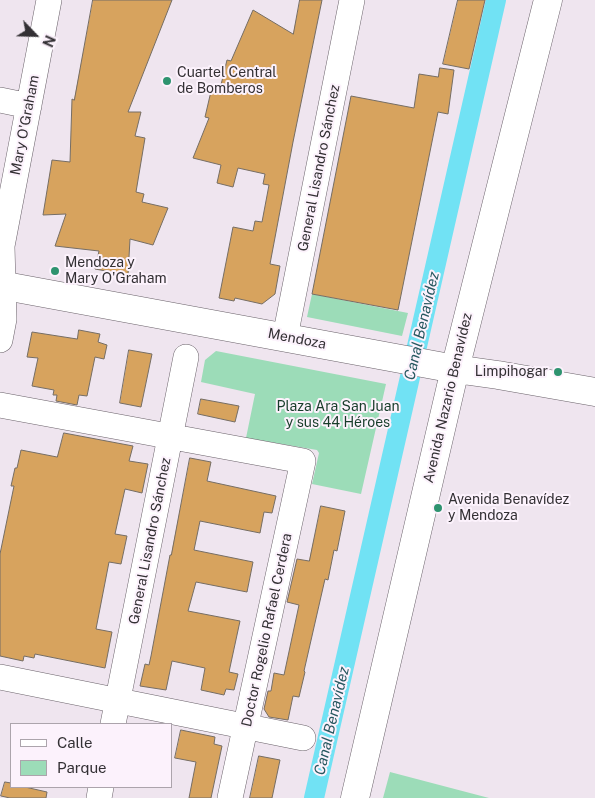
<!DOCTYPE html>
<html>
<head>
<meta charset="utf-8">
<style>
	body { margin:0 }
	#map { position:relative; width:595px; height:798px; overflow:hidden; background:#efe5ef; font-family:"Public Sans",sans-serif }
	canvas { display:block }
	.legend { position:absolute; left:10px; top:723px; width:162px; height:65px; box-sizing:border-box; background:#fcf2fc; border:1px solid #aca4ac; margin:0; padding:6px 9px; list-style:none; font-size:15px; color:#333034 }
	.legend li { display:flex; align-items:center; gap:10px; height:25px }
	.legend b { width:25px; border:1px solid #aca4ac }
	.north { position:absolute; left:10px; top:10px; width:50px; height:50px; -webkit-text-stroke:4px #fcf2fc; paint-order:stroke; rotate:114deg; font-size:14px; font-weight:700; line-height:20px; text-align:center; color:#333034 }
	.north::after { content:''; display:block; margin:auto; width:18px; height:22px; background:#333034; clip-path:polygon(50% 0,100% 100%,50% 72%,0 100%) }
</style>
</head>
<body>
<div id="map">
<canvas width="595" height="798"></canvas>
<ul class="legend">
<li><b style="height:6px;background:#fff"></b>Calle</li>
<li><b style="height:14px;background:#9cdcb8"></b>Parque</li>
</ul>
<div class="north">N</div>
</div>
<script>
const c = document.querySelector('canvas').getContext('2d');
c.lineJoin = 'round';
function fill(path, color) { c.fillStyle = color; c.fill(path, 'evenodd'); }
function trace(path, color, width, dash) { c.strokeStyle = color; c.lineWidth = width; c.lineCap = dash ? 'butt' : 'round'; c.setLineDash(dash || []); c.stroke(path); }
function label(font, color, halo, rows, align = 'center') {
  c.font = font + ' "Public Sans",sans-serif'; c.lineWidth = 4; c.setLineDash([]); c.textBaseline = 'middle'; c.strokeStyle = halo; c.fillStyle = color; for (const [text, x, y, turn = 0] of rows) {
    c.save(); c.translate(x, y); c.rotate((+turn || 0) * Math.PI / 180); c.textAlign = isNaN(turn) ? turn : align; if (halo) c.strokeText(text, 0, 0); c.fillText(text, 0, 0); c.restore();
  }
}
const green = new Path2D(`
	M312,294L408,313L402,336L307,317Z
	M216,351L386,384L361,494L312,484L319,453L317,450L246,438L255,394L201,382L205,360Z
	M390,772L489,798H383Z`);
const canal = new Path2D(`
	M314,798L496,0`);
const building = new Path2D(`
	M93,0H172L128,112H141L135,136L145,138L136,192L144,194L142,202L168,208L153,245L130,239L128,275L95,269L99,251L55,246L66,214L43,215L52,160L70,162L72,99L74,100Z
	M300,0H322L293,142L270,264L280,266L275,294L262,304L235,298L234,301L219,298L233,227L253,231L255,221L262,222L269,185L263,184L265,174L238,168L233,187L217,183L221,165L193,158L209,118L205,117L212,87L220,89L227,60L231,61L253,10L293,34Z
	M458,0H485L469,69L443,64Z
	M440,68L454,70L448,114L438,112L398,310L312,294L351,96L414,108L419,74L438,77Z
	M79,330L100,334L98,342L107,345L104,359L95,357L87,396L79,395L77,405L56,401L57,395H53L54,390L32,386L38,358L27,357L32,332L77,339Z
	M129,350L152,354L141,407L120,403Z
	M201,399L239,406L235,422L198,414Z
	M64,433L133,446L129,461L148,464L142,493L125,489L115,534L127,536L121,564L109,562L96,629L112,632L105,668L35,654L34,658L24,656L23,661L0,656V554L14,486H11L15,468H17L21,450L57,457Z
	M190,458L211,462L207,481L276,496L272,513L264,512L260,533L200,521L194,550L253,562L247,592L196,582L188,611L240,621L229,672L238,674L234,690L226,689L224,695L201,690L205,668L172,661L166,690L140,686L145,664L149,665L151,656L170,555H171Z
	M321,506L345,511L337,551L334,550L328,580L325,579L304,671L305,672L299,697L293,696L288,720L269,717L264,709L268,691H271L274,673L284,675L299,605L287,602L297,559L309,561Z
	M181,730L215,737L214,744L222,746L211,798H189L196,762L175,758Z
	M259,756L280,760L272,798H250Z
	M5,782L11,783V787H25L47,792L46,798H10L1,796Z`);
const minor = new Path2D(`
	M0,100L29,106
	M285,337L352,0
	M0,340L4,319L2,246L49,0
	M0,405L303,461L230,798
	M0,677L303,738
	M113,724L186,357
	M99,798L101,787`);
const major = new Path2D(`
	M0,285L455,369L498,375L595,392
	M355,798L455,369L548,0`);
const markers = [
	[167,81,5,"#2e936f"],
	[55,271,5,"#2e936f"],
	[558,372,5,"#2e936f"],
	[438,508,5,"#2e936f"]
];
const poiNames = [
	["Cuartel Central",177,73],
	["de Bomberos",177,89],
	["Mendoza y",65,263],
	["Mary O'Graham",65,279],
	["Limpihogar",548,372,"right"],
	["Avenida Benavídez",448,500],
	["y Mendoza",448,516]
];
const streetNames = [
	["Mary O'Graham",25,125,-79],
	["General Lisandro Sánchez",319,168,-79],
	["Mendoza",297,339,11],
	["Avenida Nazario Benavídez",448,398,-77],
	["General Lisandro Sánchez",150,541,-79],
	["Doctor Rogelio Rafael Cerdera",267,630,-78]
];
const parkNames = [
	["Plaza Ara San Juan",338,407],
	["y sus 44 Héroes",338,423]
];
const waterNames = [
	["Canal Benavídez",422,326,-77],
	["Canal Benavídez",332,721,-77]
];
fill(green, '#9cdcb8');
trace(canal, '#71e2f4', 20);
fill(building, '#d7a35e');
trace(building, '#756d64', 1);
trace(minor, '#6a626a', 26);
trace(major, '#6a626a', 29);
trace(minor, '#fff', 25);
trace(major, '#fff', 28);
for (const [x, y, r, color] of markers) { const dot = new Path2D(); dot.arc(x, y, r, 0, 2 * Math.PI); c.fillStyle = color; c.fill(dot); trace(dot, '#fcf2fc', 2); }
label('14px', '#333034', '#fcf2fc', poiNames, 'left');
label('14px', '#333034', '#fcf2fc', streetNames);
label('14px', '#183d2b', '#fcf2fc', parkNames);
label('italic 15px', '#275860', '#fcf2fc', waterNames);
</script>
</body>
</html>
